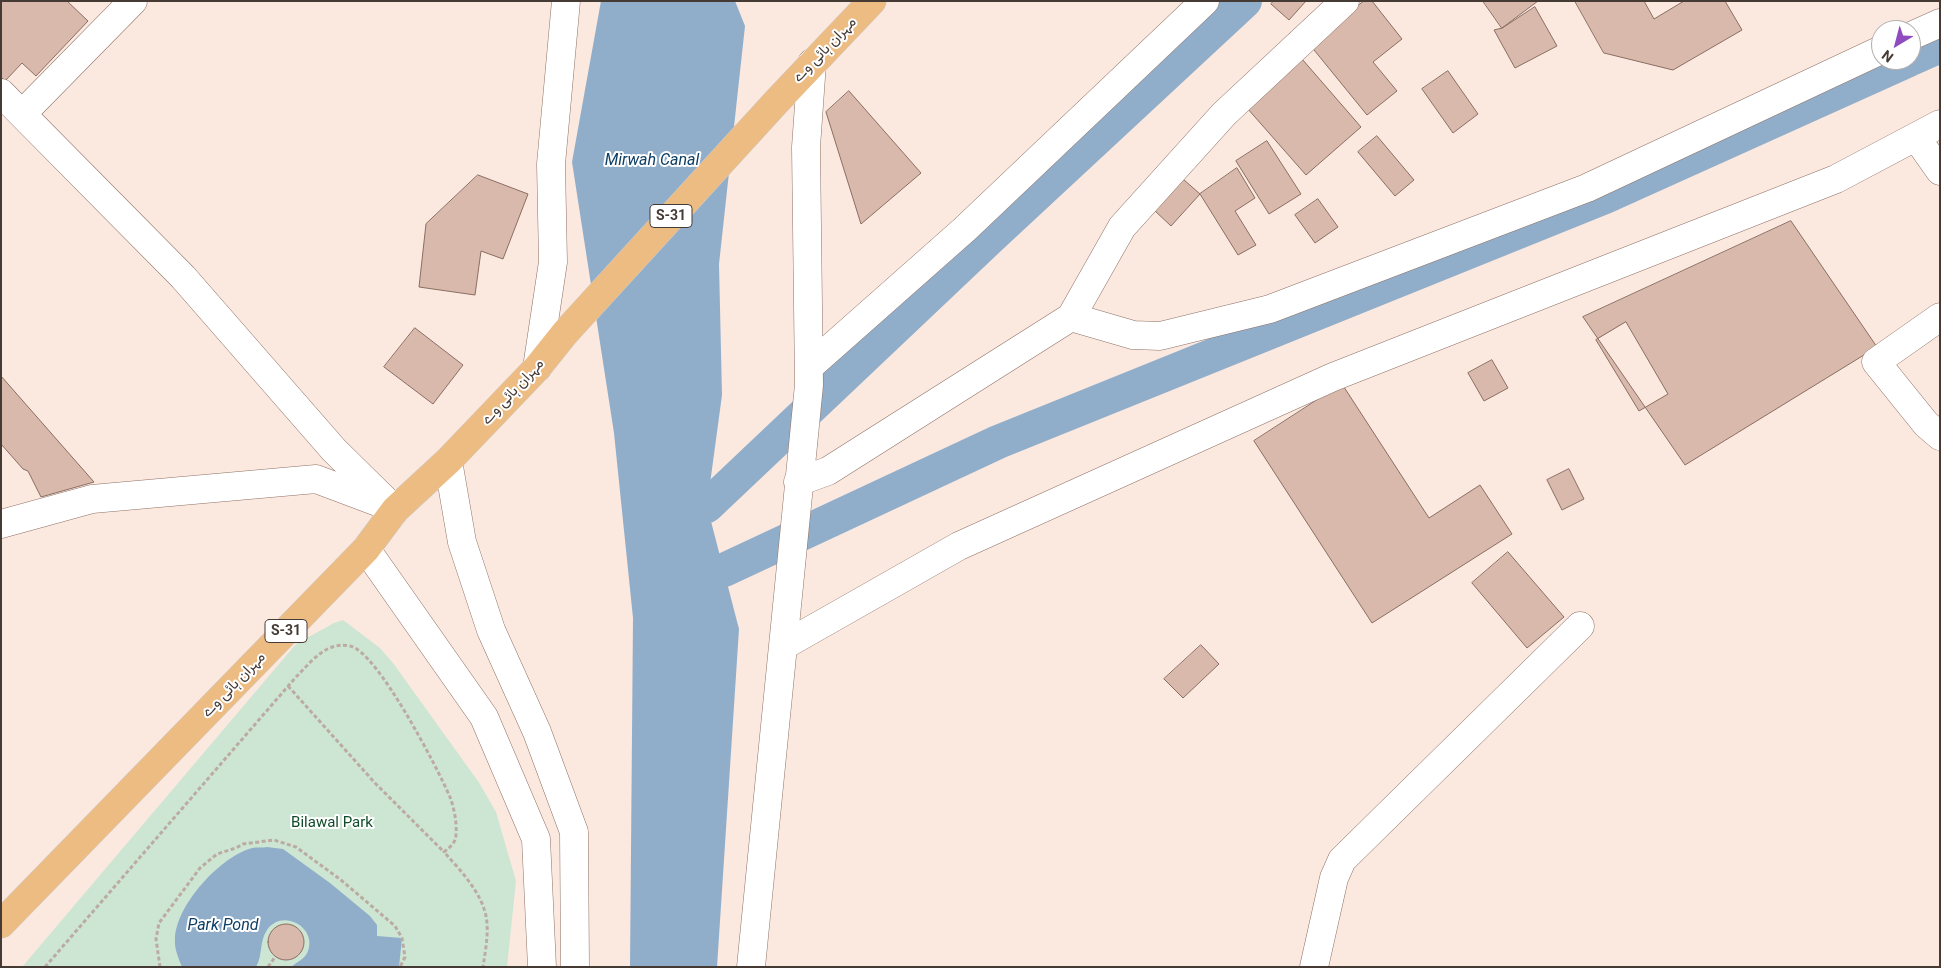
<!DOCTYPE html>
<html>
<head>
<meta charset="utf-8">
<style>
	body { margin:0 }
	#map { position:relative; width:1941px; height:968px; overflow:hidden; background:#fbe8df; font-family:Roboto,sans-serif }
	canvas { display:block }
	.frame { position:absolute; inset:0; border:2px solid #463a34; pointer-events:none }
	.north { position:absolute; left:1871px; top:20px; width:50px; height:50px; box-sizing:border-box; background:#fff; border:1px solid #b5b0ae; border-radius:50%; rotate:217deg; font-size:14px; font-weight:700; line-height:20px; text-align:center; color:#463a34 }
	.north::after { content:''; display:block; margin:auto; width:18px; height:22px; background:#8f4bc0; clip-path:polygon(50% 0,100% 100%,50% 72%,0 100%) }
</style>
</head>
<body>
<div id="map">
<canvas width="1941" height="968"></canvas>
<div class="frame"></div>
<div class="north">N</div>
</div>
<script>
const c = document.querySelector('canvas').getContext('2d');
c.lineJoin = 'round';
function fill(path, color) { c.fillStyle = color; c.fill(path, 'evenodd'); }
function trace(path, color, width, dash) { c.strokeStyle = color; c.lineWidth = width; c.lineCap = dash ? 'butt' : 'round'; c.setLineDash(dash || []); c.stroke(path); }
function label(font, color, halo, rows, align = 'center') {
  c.font = font + ' Roboto,Vazirmatn,sans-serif'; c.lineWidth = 4; c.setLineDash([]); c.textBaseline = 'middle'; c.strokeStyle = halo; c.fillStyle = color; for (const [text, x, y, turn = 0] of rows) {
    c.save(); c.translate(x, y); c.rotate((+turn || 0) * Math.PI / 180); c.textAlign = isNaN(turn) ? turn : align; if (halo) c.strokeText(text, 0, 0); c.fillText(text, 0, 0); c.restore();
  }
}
const green = new Path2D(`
	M343,620L380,648L393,663L480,784L496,812L516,881L507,967H22L296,644L334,623Z`);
const water = new Path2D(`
	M601,1H735L745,26L719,264L722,395L707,506L739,629L717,967H630L633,618L614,433L572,162Z
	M267,847L283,849L330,883L370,916L377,925V936L402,938L399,967H291C297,962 305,959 308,951C317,927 282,908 267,930C259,942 263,955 256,967H182C178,957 174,948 175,938C177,904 220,857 252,848C257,847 263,848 267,847Z`);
const canal = new Path2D(`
	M1911,59L1940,46
	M707,506L990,238L1245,1
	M724,570L998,442L1605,197L1909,60`);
const building = new Path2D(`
	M1,1H67L88,21L36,76L22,63L5,81L1,77Z
	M1274,1H1306L1289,20L1271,4Z
	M1364,1H1372L1402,39L1373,62L1397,91L1367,115L1310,45Z
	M1483,1H1538L1502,28Z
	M1575,1H1644L1654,19L1684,1H1725L1742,30L1673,70L1604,53Z
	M1535,7L1557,46L1515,68L1494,30L1502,28Z
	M1302,59L1361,127L1306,175L1247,108Z
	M1448,71L1478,114L1453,133L1422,89Z
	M849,91L921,173L861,224L826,112Z
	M1377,136L1414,180L1395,196L1358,152Z
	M1267,141L1301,194L1269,214L1236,161Z
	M1237,168L1255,198L1235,211L1256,245L1238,255L1200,194Z
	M478,175L528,194L503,259L481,251L475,295L419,287L426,224Z
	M1183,179L1200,194L1171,226L1154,210Z
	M1318,199L1338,227L1315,243L1295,215Z
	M1791,221L1877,347L1685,465L1583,317Z
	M1626,322L1668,394L1639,411L1596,340Z
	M415,328L463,365L433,404L384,367Z
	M1492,360L1508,388L1484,401L1468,373Z
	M1,376L94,482L41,497L28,471L23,469L1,444Z
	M1342,384L1429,518L1480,485L1512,534L1372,623L1254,441Z
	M1569,469L1584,499L1562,510L1547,480Z
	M1508,552L1564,617L1527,648L1472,583Z
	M1201,645L1219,664L1183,698L1164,679Z
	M268 942a18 18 0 1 1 36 0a18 18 0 1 1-36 0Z`);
const path = new Path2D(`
	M288,686L375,783L444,852
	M45,967L296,677C311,662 326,641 350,646C377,651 438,769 450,797C454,808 457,822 456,834C456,843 450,847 444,852C461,871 486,897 487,924C488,938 485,953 483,967
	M160,967L156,939L159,923L200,868L217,854L236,848L243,844L274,840L296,847L341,880L395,926L402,938L405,957L400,967
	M268,967L275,957`);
const minor = new Path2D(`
	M1911,36L1940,23
	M1,93L183,277L334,450L395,510
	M22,114L133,1
	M1916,137L1940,171
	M1071,317L1133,335L1160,336L1270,309L1587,188L1881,50
	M1940,317L1876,362L1926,424L1940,436
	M809,367L965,229L1205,1
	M537,368L553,262L551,164L566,1
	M448,461L462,542L491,630L537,732L574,832L575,967
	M798,482L828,471L1071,317L1122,227L1224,114L1345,1
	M1,524L92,499L316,479L380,503
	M366,549L484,717L536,839L542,967
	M783,646L959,546L1333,377L1836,179L1940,124
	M751,967L809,385L806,147L812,63
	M1314,967L1334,878L1342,860L1580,626`);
const primary = new Path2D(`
	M1,924L366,549L395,510L448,461L537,368L565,333L778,100L872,1`);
const shields = [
	[671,216,42],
	[286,631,42]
];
const shieldNames = [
	["S-31",671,216],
	["S-31",286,631]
];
const streetNames = [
	["مہران ہائی وے",825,50,-46],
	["مہران ہائی وے",513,392,-47],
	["مہران ہائی وے",234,685,-46]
];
const parkNames = [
	["Bilawal Park",332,823]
];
const waterNames = [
	["Mirwah Canal",652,161],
	["Park Pond",223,926]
];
fill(green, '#cde6d3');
fill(water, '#90aeca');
trace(canal, '#90aeca', 34);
fill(building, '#d8b9ac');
trace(building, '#8a6e62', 1);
trace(minor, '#8e7266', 29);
trace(primary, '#cfccca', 29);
trace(path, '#bbaba3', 3, [4, 2.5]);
trace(minor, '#fff', 28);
trace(primary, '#ecbc83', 28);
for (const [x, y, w] of shields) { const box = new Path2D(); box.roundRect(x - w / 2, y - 11.5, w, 23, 4); c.fillStyle = '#fff'; c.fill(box); trace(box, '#463a34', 1); }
label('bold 14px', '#463a34', null, shieldNames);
label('15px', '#463a34', '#fff', streetNames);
label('15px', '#104b29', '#fff', parkNames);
label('italic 16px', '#0d3e64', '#fff', waterNames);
</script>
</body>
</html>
